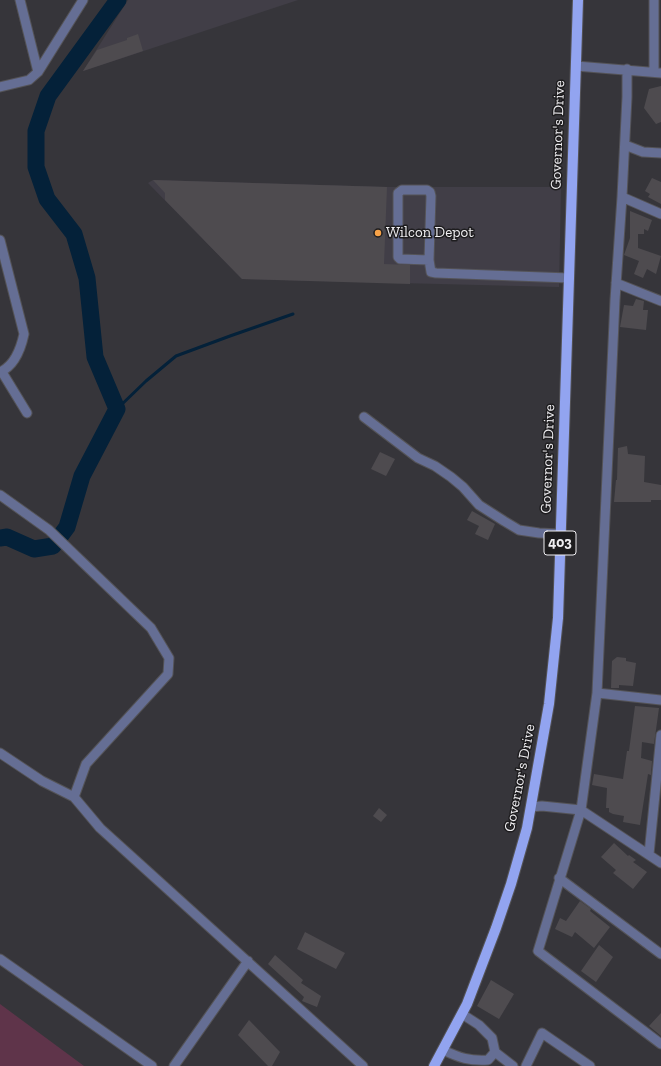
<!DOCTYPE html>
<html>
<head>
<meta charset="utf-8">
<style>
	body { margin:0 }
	canvas { display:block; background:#36353a }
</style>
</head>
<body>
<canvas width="661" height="1066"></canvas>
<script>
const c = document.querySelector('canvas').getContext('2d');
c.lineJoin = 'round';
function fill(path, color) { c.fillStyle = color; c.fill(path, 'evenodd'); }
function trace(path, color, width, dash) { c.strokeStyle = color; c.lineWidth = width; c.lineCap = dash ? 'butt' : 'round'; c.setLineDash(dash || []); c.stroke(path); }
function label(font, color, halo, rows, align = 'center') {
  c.font = font + ' "Zilla Slab",serif'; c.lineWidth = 3; c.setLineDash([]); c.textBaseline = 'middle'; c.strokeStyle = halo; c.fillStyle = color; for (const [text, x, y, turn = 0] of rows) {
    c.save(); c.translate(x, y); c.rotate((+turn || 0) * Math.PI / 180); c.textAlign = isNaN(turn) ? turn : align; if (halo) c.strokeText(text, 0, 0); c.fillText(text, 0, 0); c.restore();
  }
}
const built = new Path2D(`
	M128,0H298L83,71Z
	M153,180L387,187H561L559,287L242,279L148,183Z`);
const green = new Path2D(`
	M0,1004L84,1066H0Z`);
const stream = new Path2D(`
	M117,409L146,381L176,356L230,336L293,314`);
const river = new Path2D(`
	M0,538L7,537L34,549L53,546L67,527L82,476L117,409L95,357L87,278L74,234L47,199L36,167V131L48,96L118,0`);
const building = new Path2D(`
	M138,34L143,51L83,71L97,50L127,40V38Z
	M661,86V122L656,124L644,108L649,89Z
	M652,178L661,182V204L648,197L650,194L645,191Z
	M153,180L387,187L384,264L410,265V284L242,279L165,200V193Z
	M630,211L652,220L648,231L644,229V234H638V248L661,256L656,274L647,269L643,278L634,274L639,261L624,255L630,238Z
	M636,299L644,301L643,310H648L646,330L620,327L624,305L633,306Z
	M627,446L628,454L645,456L644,482L661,485V500H651V502H614L616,480H617L618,448Z
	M380,452L395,459L386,476L371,469Z
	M472,511L495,524L488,540L475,534L479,526L467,520Z
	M617,657L626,658V661L636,663L633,686L619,685V688H611L612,661Z
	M635,706L659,708L654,744L642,742L641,758L652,761L651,775L648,774L640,825L623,822L624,816L613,814L609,812V808H606L607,788L592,785L594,774L623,779L627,751H629Z
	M379,808L387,815L381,822L373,816Z
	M614,843L628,856L629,855L636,860L633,862L647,872L633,889L613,873L616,870L601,857Z
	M580,901L591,909L590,911L610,927L594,948L575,932L572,937L555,929L560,918L566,921Z
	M305,932L345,953L336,969L297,949Z
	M599,945L613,957L596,982L581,971Z
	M275,955L303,980L301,983L321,996L317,1007L302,1001L304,997L268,964Z
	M491,980L514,994L499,1019L477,1006Z
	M661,1013V1036L649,1026Z
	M249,1020L280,1052L272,1066H268L238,1035Z`);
const minor = new Path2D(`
	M20,0L38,72
	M654,0V72
	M576,66L661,73
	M0,87L29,80L38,72L83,0
	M625,145L643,152L661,153
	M622,197L661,214
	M0,240L24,334C21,348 14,366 0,372
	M429,260L400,259L398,257V193L402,190H427L430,192L431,196L429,260L431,272L436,273L569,278
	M616,283L661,301
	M2,372L27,413
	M364,417L418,458L435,466L451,477L463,487L479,505L504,521L519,530L539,533L560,534
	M0,495L49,530L151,628L169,658L168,674L86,764L74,797
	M597,693L661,700
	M0,753L42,781L74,797L100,828L363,1066
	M531,807L542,806L581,810L597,693L615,300L622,197L627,97V69
	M649,854L661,735
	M661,863L581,810L538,951L661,1044
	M559,878L661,954
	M0,959L152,1066
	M443,1050C460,1058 469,1061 488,1060L495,1052L492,1038L479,1025L462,1014
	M495,1052L513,1066
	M174,1066L248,961
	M526,1066L542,1033L590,1066`);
const major = new Path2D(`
	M434,1066L467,1004L496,928L511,884L527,828L549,704L558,618L578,0`);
const markers = [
	[378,233,4,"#f7a248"]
];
const shields = [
	[560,543,32]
];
const shieldNames = [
	["403",560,543]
];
const streetNames = [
	["Governor's Drive",558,135,-88],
	["Governor's Drive",548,459,-88],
	["Governor's Drive",520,778,-79]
];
const poiNames = [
	["Wilcon Depot",386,233]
];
fill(built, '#413e47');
fill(green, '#5f344a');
trace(stream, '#042139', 3);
trace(river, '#042139', 17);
fill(building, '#4e4b4f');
trace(minor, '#545357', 11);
trace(major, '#545357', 12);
trace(minor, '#656e94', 9);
trace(major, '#92a4f0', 10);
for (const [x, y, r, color] of markers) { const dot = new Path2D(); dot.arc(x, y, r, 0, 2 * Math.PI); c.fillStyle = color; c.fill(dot); trace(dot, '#1e1d1f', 1.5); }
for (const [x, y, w] of shields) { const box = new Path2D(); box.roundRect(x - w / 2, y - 12, w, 24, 3); c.fillStyle = '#1e1d1f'; c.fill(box); trace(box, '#f0eff2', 1); }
label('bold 14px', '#f0eff2', null, shieldNames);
label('15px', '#f0eff2', '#1e1d1f', streetNames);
label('15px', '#f0eff2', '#1e1d1f', poiNames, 'left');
</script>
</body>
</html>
